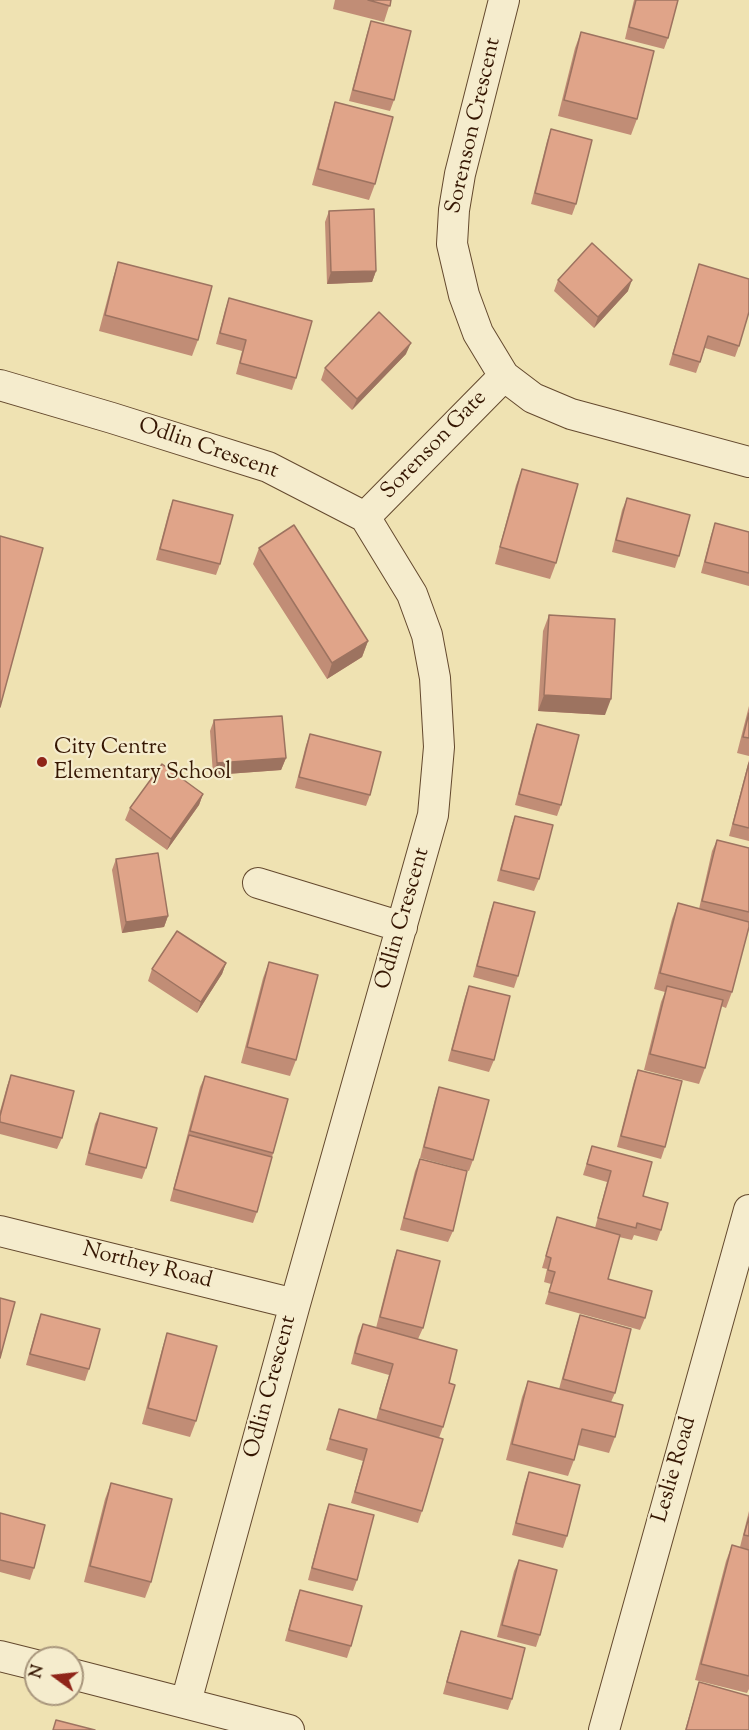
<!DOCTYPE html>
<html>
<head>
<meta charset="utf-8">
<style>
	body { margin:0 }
	#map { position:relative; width:749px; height:1730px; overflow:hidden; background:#efe2b2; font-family:"Sorts Mill Goudy",serif }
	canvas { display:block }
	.north { position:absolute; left:24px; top:1646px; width:60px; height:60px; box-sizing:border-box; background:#f5eccd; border:2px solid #a8967c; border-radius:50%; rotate:285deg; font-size:16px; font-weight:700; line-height:24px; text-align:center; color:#351602 }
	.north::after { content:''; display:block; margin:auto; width:21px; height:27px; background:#8f2418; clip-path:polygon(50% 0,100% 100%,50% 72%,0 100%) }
</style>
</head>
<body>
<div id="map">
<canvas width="749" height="1730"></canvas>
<div class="north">N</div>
</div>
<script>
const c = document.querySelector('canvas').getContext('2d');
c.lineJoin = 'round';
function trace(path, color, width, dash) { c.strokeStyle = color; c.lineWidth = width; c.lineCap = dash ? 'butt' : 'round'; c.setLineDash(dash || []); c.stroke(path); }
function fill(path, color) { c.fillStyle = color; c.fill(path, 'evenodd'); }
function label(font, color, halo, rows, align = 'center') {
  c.font = font + ' "Sorts Mill Goudy",serif'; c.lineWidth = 4.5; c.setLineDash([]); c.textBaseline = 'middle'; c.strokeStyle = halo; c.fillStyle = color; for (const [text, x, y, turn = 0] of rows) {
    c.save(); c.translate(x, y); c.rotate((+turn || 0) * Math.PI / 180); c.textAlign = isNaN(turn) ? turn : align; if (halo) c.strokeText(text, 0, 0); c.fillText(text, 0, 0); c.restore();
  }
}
const minor = new Path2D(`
	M504,0L460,174L454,210L452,244L464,295L478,333L504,376L533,398L571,414L749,462
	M0,385L112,418L268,467L365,517L412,594L427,635L435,678L439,747L433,815L295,1304L186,1702
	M365,517L504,376
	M258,883L402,927
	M0,1231L295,1304
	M0,1656L36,1665
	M72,1674L289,1730
	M604,1730L749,1210`);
const wall = new Path2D(`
	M335,0H391L384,22L333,9Z
	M634,0H678L668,38L664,49L625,39Z
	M371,21L394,100L390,111L349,101L367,33Z
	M581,32L637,119L631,135L558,116L575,48Z
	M335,102L375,184L369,200L312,185L330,118Z
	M551,129L576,204L572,215L531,204L547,141Z
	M329,211L376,271L372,282L327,284L325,222Z
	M118,262L198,340L192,356L99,331L113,278Z
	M699,264L739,346L735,357L705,348L696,373L669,365Z
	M558,280L628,291L594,328L554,291Z
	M229,298L296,378L292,390L236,374L242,351L216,344L225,310Z
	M406,354L352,410L321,380L325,368Z
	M522,469L556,563L550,579L495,564L516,485Z
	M627,498L679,556L675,568L612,552L622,510Z
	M173,500L220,564L216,575L156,560L169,511Z
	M715,523L749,532V586L701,573L711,535Z
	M259,548L368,641L362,657L327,679L253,564Z
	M549,615L605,715L538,711L543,631Z
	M749,706V756L737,753Z
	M214,720L286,758L281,770L213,775L210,731Z
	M537,724L561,805L557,816L515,805L533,735Z
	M310,734L370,795L366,806L295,788L306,745Z
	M749,760V841L729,836Z
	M203,794L199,805L167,850L125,820L130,808Z
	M515,816L539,879L534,891L497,881L511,827Z
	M717,840L749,848V927L732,992L726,1008L721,1006L705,1068L699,1084L644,1070L661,1002L665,992L654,989L672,919L678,903L699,909L712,851Z
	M116,859L168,916L164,927L122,933L112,870Z
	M494,902L518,976L514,988L473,977L490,913Z
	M269,962L296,1060L290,1076L241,1063L263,978Z
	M226,963L222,974L197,1013L148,981L152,969Z
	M469,986L494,1060L489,1072L448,1061L465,997Z
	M638,1070L665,1147L661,1159L617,1147L634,1081Z
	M11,1075L62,1138L57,1149L0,1134V1111L7,1086Z
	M205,1076L288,1099L257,1212L253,1223L170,1201L200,1087Z
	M439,1087L473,1160L469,1171L420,1158L435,1099Z
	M100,1113L146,1168L142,1179L85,1165L95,1124Z
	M592,1146L643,1196L661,1230L657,1241L634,1235L632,1240L619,1237L608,1279L645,1318L640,1330L545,1304L551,1284L544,1282L547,1269L542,1268L557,1217L595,1228L607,1182L583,1175Z
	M420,1159L453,1231L448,1242L400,1230L415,1171Z
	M397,1250L423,1328L418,1339L381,1329L449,1383L443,1427L439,1438L422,1511L418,1523L351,1503L363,1461L326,1450L339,1409L376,1420L389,1375L351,1364L358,1336L363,1324L376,1328L393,1261Z
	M41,1314L89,1369L85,1381L26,1365L37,1325Z
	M580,1315L615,1393L611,1402L615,1437L609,1453L578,1445L574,1460L568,1476L506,1460L522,1397L528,1381L559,1389L576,1327Z
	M167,1333L196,1421L190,1437L142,1424L162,1349Z
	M529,1472L567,1536L563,1548L512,1535L525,1483Z
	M111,1483L151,1582L145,1598L84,1582L105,1499Z
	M329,1504L357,1580L353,1591L308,1580L325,1515Z
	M749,1511V1689L747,1693L695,1680L726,1561L732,1545L740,1547Z
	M0,1513L34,1568L30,1580L0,1572Z
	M519,1560L540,1635L536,1647L497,1637L514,1571Z
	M300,1590L351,1646L347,1658L285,1641L296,1601Z
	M461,1631L512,1699L508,1710L443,1694L457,1642Z
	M699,1682L749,1730H685Z`);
const shadedWall = new Path2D(`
	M376,271L372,282L327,284L331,272Z
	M632,280L628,291L594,328L598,317Z
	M411,343L406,354L352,410L357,399Z
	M368,641L362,657L327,679L332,663Z
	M544,695L611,699L605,715L538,711Z
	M286,758L281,770L213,775L217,763Z
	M203,794L199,805L167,850L171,839Z
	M168,916L164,927L122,933L126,922Z
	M226,963L222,974L197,1013L201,1002Z`);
const building = new Path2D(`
	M368,0H391L390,6Z
	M636,0H678L668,38L629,27Z
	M371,21L411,31L394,100L353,90Z
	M581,32L654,51L637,119L564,100Z
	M335,102L393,117L375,184L318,169Z
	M551,129L592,140L576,204L535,193Z
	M374,209L376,271L331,272L329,211Z
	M592,243L632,280L598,317L558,280Z
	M118,262L212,286L198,340L105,315Z
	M699,264L749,279V312L739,346L708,336L700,362L673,354Z
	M229,298L312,321L296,378L240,363L246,340L220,333Z
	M379,312L411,343L357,399L325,368Z
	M522,469L578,484L556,563L500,547Z
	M627,498L690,515L679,556L616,540Z
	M173,500L233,515L220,564L160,549Z
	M715,523L749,532V573L705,562Z
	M294,525L368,641L332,663L259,548Z
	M0,536L43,548L0,707Z
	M549,615L615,619L611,699L544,695Z
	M749,713V738L743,737Z
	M282,716L286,758L217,763L214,720Z
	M537,724L579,735L561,805L519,794Z
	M310,734L381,752L370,795L299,777Z
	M749,763V828L733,824Z
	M162,764L203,794L171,839L130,808Z
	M515,816L553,825L539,879L501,870Z
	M717,840L749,848V912L702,901Z
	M158,853L168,916L126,922L116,859Z
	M494,902L535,912L518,976L477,966Z
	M678,903L749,922V927L732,992L660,973Z
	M177,931L226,963L201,1002L152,969Z
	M269,962L318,975L296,1060L247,1047Z
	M469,986L510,996L494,1060L452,1050Z
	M667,986L723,1000L705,1068L650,1054Z
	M638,1070L682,1081L665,1147L621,1136Z
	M11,1075L74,1091L62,1138L0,1122V1116Z
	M205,1076L288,1099L273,1153L190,1131Z
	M439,1087L489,1100L473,1160L424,1147Z
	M100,1113L157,1128L146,1168L89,1153Z
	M189,1135L272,1157L257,1212L174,1189Z
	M592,1146L652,1162L643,1196L668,1203L661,1230L637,1223L636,1228L598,1218L611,1171L587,1164Z
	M420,1159L467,1171L453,1231L404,1218Z
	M557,1217L620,1235L608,1279L652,1291L645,1318L549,1292L555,1272L548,1270L551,1258L546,1256Z
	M397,1250L440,1261L423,1328L380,1317Z
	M0,1298L15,1302L0,1358Z
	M41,1314L100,1329L89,1369L30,1354Z
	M580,1315L631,1329L615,1393L563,1379Z
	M363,1324L457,1350L449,1383L455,1385L443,1427L380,1409L393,1364L355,1353Z
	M167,1333L217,1346L196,1421L148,1408Z
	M528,1381L623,1405L615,1437L582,1429L574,1460L512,1444Z
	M339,1409L443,1439L422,1511L355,1492L367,1449L330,1439Z
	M529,1472L580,1485L567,1536L516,1523Z
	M111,1483L172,1499L151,1582L90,1566Z
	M329,1504L374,1515L357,1580L312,1568Z
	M0,1513L45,1525L34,1568L0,1560Z
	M749,1517V1536L744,1535Z
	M732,1545L749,1550V1676L701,1664Z
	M519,1560L557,1570L540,1635L502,1625Z
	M300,1590L362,1606L351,1646L289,1630Z
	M461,1631L525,1648L512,1699L447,1682Z
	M699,1682L749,1696V1730H686Z
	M56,1720L95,1730H53Z`);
const markers = [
	[42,762,6,"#8f2418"]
];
const streetNames = [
	["Sorenson Crescent",475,126,-77],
	["Sorenson Gate",435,446,-46],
	["Odlin Crescent",208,450,19],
	["Odlin Crescent",404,919,-74],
	["Northey Road",147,1267,14],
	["Odlin Crescent",272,1387,-75],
	["Leslie Road",676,1470,-74]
];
const poiNames = [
	["City Centre",54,749],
	["Elementary School",54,774]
];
trace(minor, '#64492e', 32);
trace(minor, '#f5eccd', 30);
fill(wall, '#c18d76');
fill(shadedWall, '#9d7360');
fill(building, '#e0a489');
trace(building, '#9d7360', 1.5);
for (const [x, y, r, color] of markers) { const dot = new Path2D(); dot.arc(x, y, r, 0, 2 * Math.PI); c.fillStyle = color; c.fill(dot); trace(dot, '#f5eccd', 2); }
label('22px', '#351602', '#f5eccd', streetNames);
label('22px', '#351602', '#f5eccd', poiNames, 'left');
</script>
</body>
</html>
